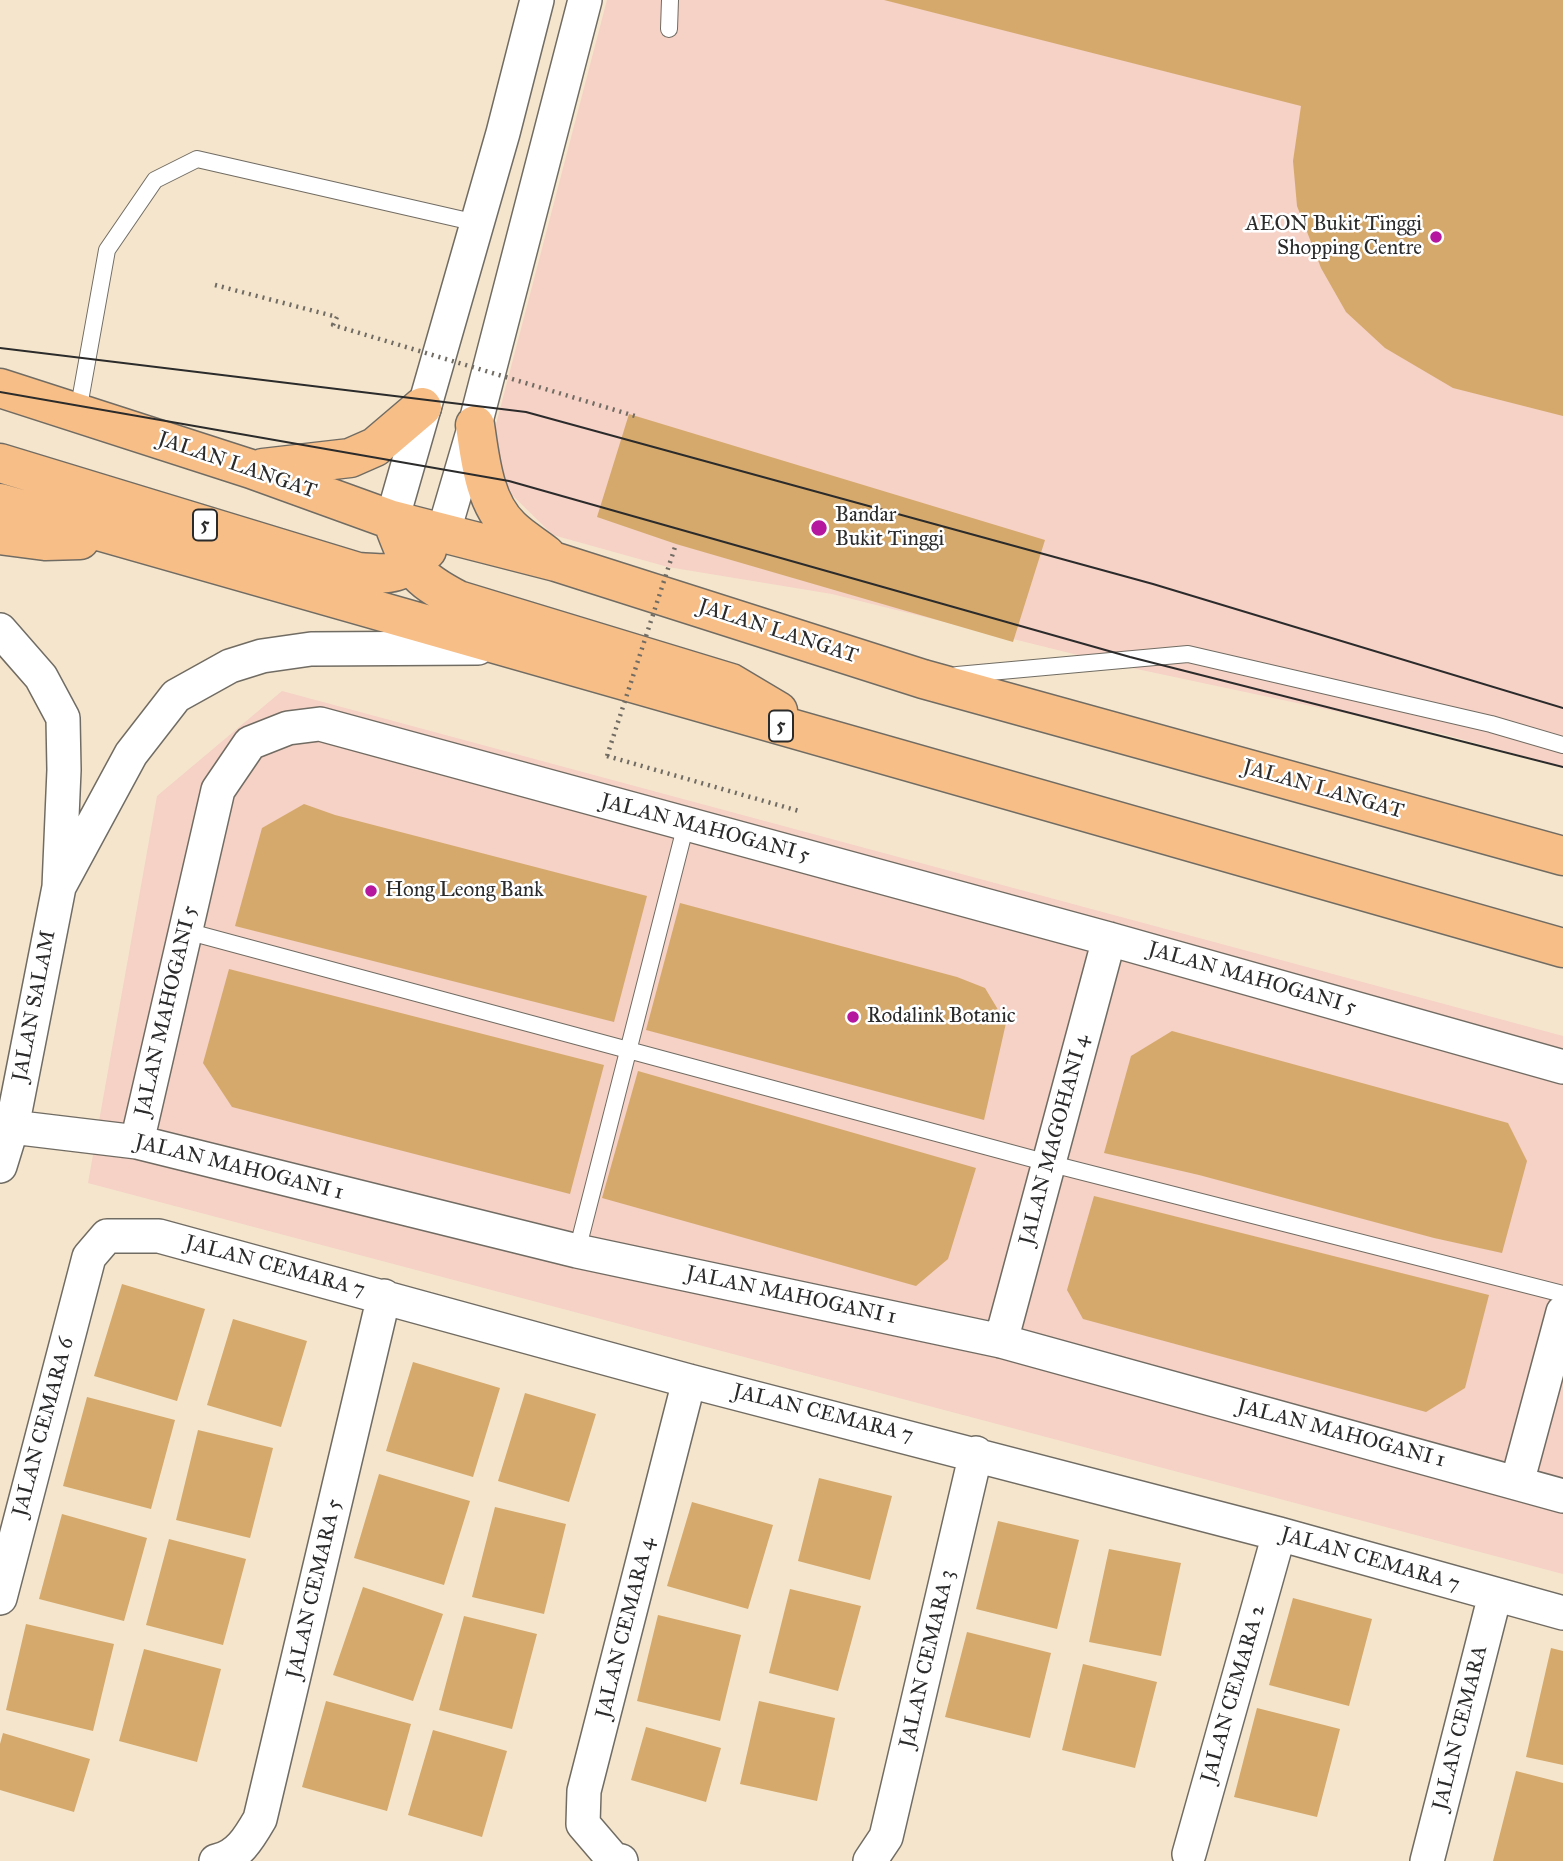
<!DOCTYPE html>
<html>
<head>
<meta charset="utf-8">
<style>
	body { margin:0 }
	canvas { display:block; background:#f4e5cc }
</style>
</head>
<body>
<canvas width="1563" height="1861"></canvas>
<script>
const c = document.querySelector('canvas').getContext('2d');
c.lineJoin = 'round';
function fill(path, color) { c.fillStyle = color; c.fill(path, 'evenodd'); }
function trace(path, color, width, dash) { c.strokeStyle = color; c.lineWidth = width; c.lineCap = dash ? 'butt' : 'round'; c.setLineDash(dash || []); c.stroke(path); }
function label(font, color, halo, rows, align = 'center') {
  c.font = font + ' "IM FELL Great Primer",serif'; c.lineWidth = 5; c.setLineDash([]); c.textBaseline = 'middle'; c.strokeStyle = halo; c.fillStyle = color; for (const [text, x, y, turn = 0] of rows) {
    c.save(); c.translate(x, y); c.rotate((+turn || 0) * Math.PI / 180); c.textAlign = isNaN(turn) ? turn : align; if (halo) c.strokeText(text, 0, 0); c.fillText(text, 0, 0); c.restore();
  }
}
const built = new Path2D(`
	M607,0H1563V767L1443,734L1118,665L832,594L668,567L553,535L507,490L493,436Z
	M282,691L1563,1036V1574L88,1183L157,796Z`);
const building = new Path2D(`
	M884,0H1563V416L1453,388L1385,348L1346,312L1321,268L1297,206L1293,161L1301,106Z
	M629,414L1045,540L1013,642L676,544L597,517Z
	M304,804L335,815L647,896L614,1022L235,926L262,828Z
	M680,903L957,977L985,988L1006,1023L984,1120L646,1030Z
	M229,969L604,1065L570,1194L232,1107L203,1063Z
	M1172,1031L1508,1123L1527,1161L1502,1253L1434,1238L1199,1175L1104,1153L1131,1056Z
	M638,1071L976,1168L948,1259L916,1286L602,1198Z
	M1094,1196L1489,1295L1465,1388L1426,1412L1083,1319L1067,1290Z
	M122,1284L205,1309L177,1401L94,1376Z
	M233,1319L307,1341L281,1427L207,1405Z
	M413,1362L500,1388L473,1477L386,1451Z
	M525,1393L596,1414L569,1502L498,1481Z
	M87,1397L175,1420L151,1509L63,1486Z
	M198,1430L273,1448L250,1538L176,1520Z
	M379,1474L470,1501L444,1585L354,1558Z
	M819,1478L892,1496L870,1580L798,1561Z
	M692,1502L773,1525L748,1609L667,1586Z
	M495,1507L566,1524L544,1614L472,1597Z
	M62,1514L147,1538L124,1621L39,1599Z
	M998,1521L1079,1540L1057,1629L976,1609Z
	M169,1539L246,1559L223,1645L146,1625Z
	M1109,1549L1181,1563L1161,1656L1089,1642Z
	M363,1587L443,1614L413,1701L333,1675Z
	M790,1589L861,1606L838,1691L769,1673Z
	M1293,1598L1372,1619L1349,1706L1269,1685Z
	M658,1615L741,1635L720,1721L637,1701Z
	M464,1616L537,1634L512,1729L439,1710Z
	M26,1624L114,1644L93,1731L6,1710Z
	M967,1632L1051,1653L1030,1738L945,1717Z
	M1551,1648L1563,1651V1765L1526,1757Z
	M144,1649L221,1669L197,1762L119,1741Z
	M1083,1664L1157,1682L1135,1768L1062,1750Z
	M326,1701L411,1724L387,1811L302,1787Z
	M759,1701L835,1718L817,1801L740,1784Z
	M1257,1708L1340,1729L1317,1817L1234,1797Z
	M646,1727L721,1748L706,1802L631,1780Z
	M433,1730L507,1751L482,1837L408,1815Z
	M3,1733L90,1759L74,1812L0,1790V1744Z
	M1516,1771L1563,1783V1861H1493Z`);
const path = new Path2D(`
	M215,285L337,317
	M607,756L799,811`);
const service = new Path2D(`
	M669,29L670,0
	M78,412L107,250L155,180L197,159L477,223
	M957,675L1188,654L1491,724L1563,745
	M186,931L1048,1163L1563,1294
	M577,1251L686,824`);
const minor = new Path2D(`
	M392,520L503,133L537,0
	M443,534L475,425L585,0
	M0,630L41,677L63,718L64,770L59,887L12,1127L0,1166
	M59,887L131,754L176,696L230,666L262,656L311,649L478,648
	M12,1127L137,1142L577,1251L1001,1341L1563,1496
	M137,1142L218,790L250,743L288,728L320,724L1109,939L1563,1067
	M1001,1341L1109,939
	M1517,1483L1563,1312
	M0,1598L89,1257L107,1236H159L689,1381L1279,1534L1563,1613
	M1189,1854L1279,1534
	M216,1861C238,1857 249,1838 260,1819L384,1296
	M621,1861L613,1859L583,1824L584,1791L689,1381
	M870,1861L886,1837L976,1453
	M1427,1861L1495,1595`);
const trunk = new Path2D(`
	M0,388L251,469L392,520L556,562L923,679L1563,856
	M475,425C480,459 484,503 511,528C521,538 535,546 546,555
	M0,463L358,572C392,575 401,575 427,550
	M263,468L350,458L375,447L422,407
	M0,503L1563,948
	M392,520C410,567 412,576 458,600L731,683L778,711
	M0,535L45,541L80,540`);
const tram = new Path2D(`
	M0,348L526,412L1153,584L1563,708
	M0,392L509,481L1130,657L1563,767`);
const pathBridge = new Path2D(`
	M337,317L333,325L635,416
	M607,756L676,544`);
const markers = [
	[1436,237,7,"#b5179e"],
	[819,528,9,"#b5179e"],
	[371,891,7,"#b5179e"],
	[853,1017,7,"#b5179e"]
];
const shields = [
	[205,525,24],
	[781,726,24]
];
const shieldNames = [
	["5",205,525],
	["5",781,726]
];
const poiNames = [
	["AEON Bukit Tinggi",1422,225,"right"],
	["Shopping Centre",1422,249,"right"],
	["Bandar",835,516],
	["Bukit Tinggi",835,540],
	["Hong Leong Bank",385,891],
	["Rodalink Botanic",867,1017]
];
const streetNames = [
	["JALAN LANGAT",237,466,19],
	["JALAN LANGAT",778,632,18],
	["JALAN LANGAT",1323,790,16],
	["JALAN MAHOGANI 5",705,829,15],
	["JALAN MAHOGANI 5",1252,979,16],
	["JALAN SALAM",35,1006,-79],
	["JALAN MAHOGANI 5",167,1011,-77],
	["JALAN MAGOHANI 4",1055,1140,-75],
	["JALAN MAHOGANI 1",239,1168,14],
	["JALAN CEMARA 7",275,1267,15],
	["JALAN MAHOGANI 1",791,1296,12],
	["JALAN CEMARA 7",823,1414,14],
	["JALAN CEMARA 6",44,1427,-75],
	["JALAN MAHOGANI 1",1341,1434,15],
	["JALAN CEMARA 7",1370,1560,16],
	["JALAN CEMARA 5",315,1589,-77],
	["JALAN CEMARA 4",626,1628,-76],
	["JALAN CEMARA 3",928,1659,-77],
	["JALAN CEMARA 2",1234,1694,-74],
	["JALAN CEMARA",1461,1728,-76]
];
fill(built, '#f6d1c6');
fill(building, '#d5a96c');
trace(service, '#716c63', 18);
trace(minor, '#716c63', 36);
trace(trunk, '#716c63', 41);
trace(path, '#716c63', 4.5, [2, 5]);
trace(service, '#fff', 16);
trace(minor, '#fff', 33);
trace(trunk, '#f7be87', 38);
trace(tram, '#2b2b2b', 2);
trace(pathBridge, '#716c63', 4.5, [2, 5]);
for (const [x, y, r, color] of markers) { const dot = new Path2D(); dot.arc(x, y, r, 0, 2 * Math.PI); c.fillStyle = color; c.fill(dot); trace(dot, '#fff', 2.5); }
for (const [x, y, w] of shields) { const box = new Path2D(); box.roundRect(x - w / 2, y - 15.5, w, 31, 5); c.fillStyle = '#fff'; c.fill(box); trace(box, '#2b2b2b', 2); }
label('bold 19px', '#2b2b2b', null, shieldNames);
label('21px', '#2b2b2b', '#fff', poiNames, 'left');
label('21px', '#2b2b2b', '#fff', streetNames);
</script>
</body>
</html>
